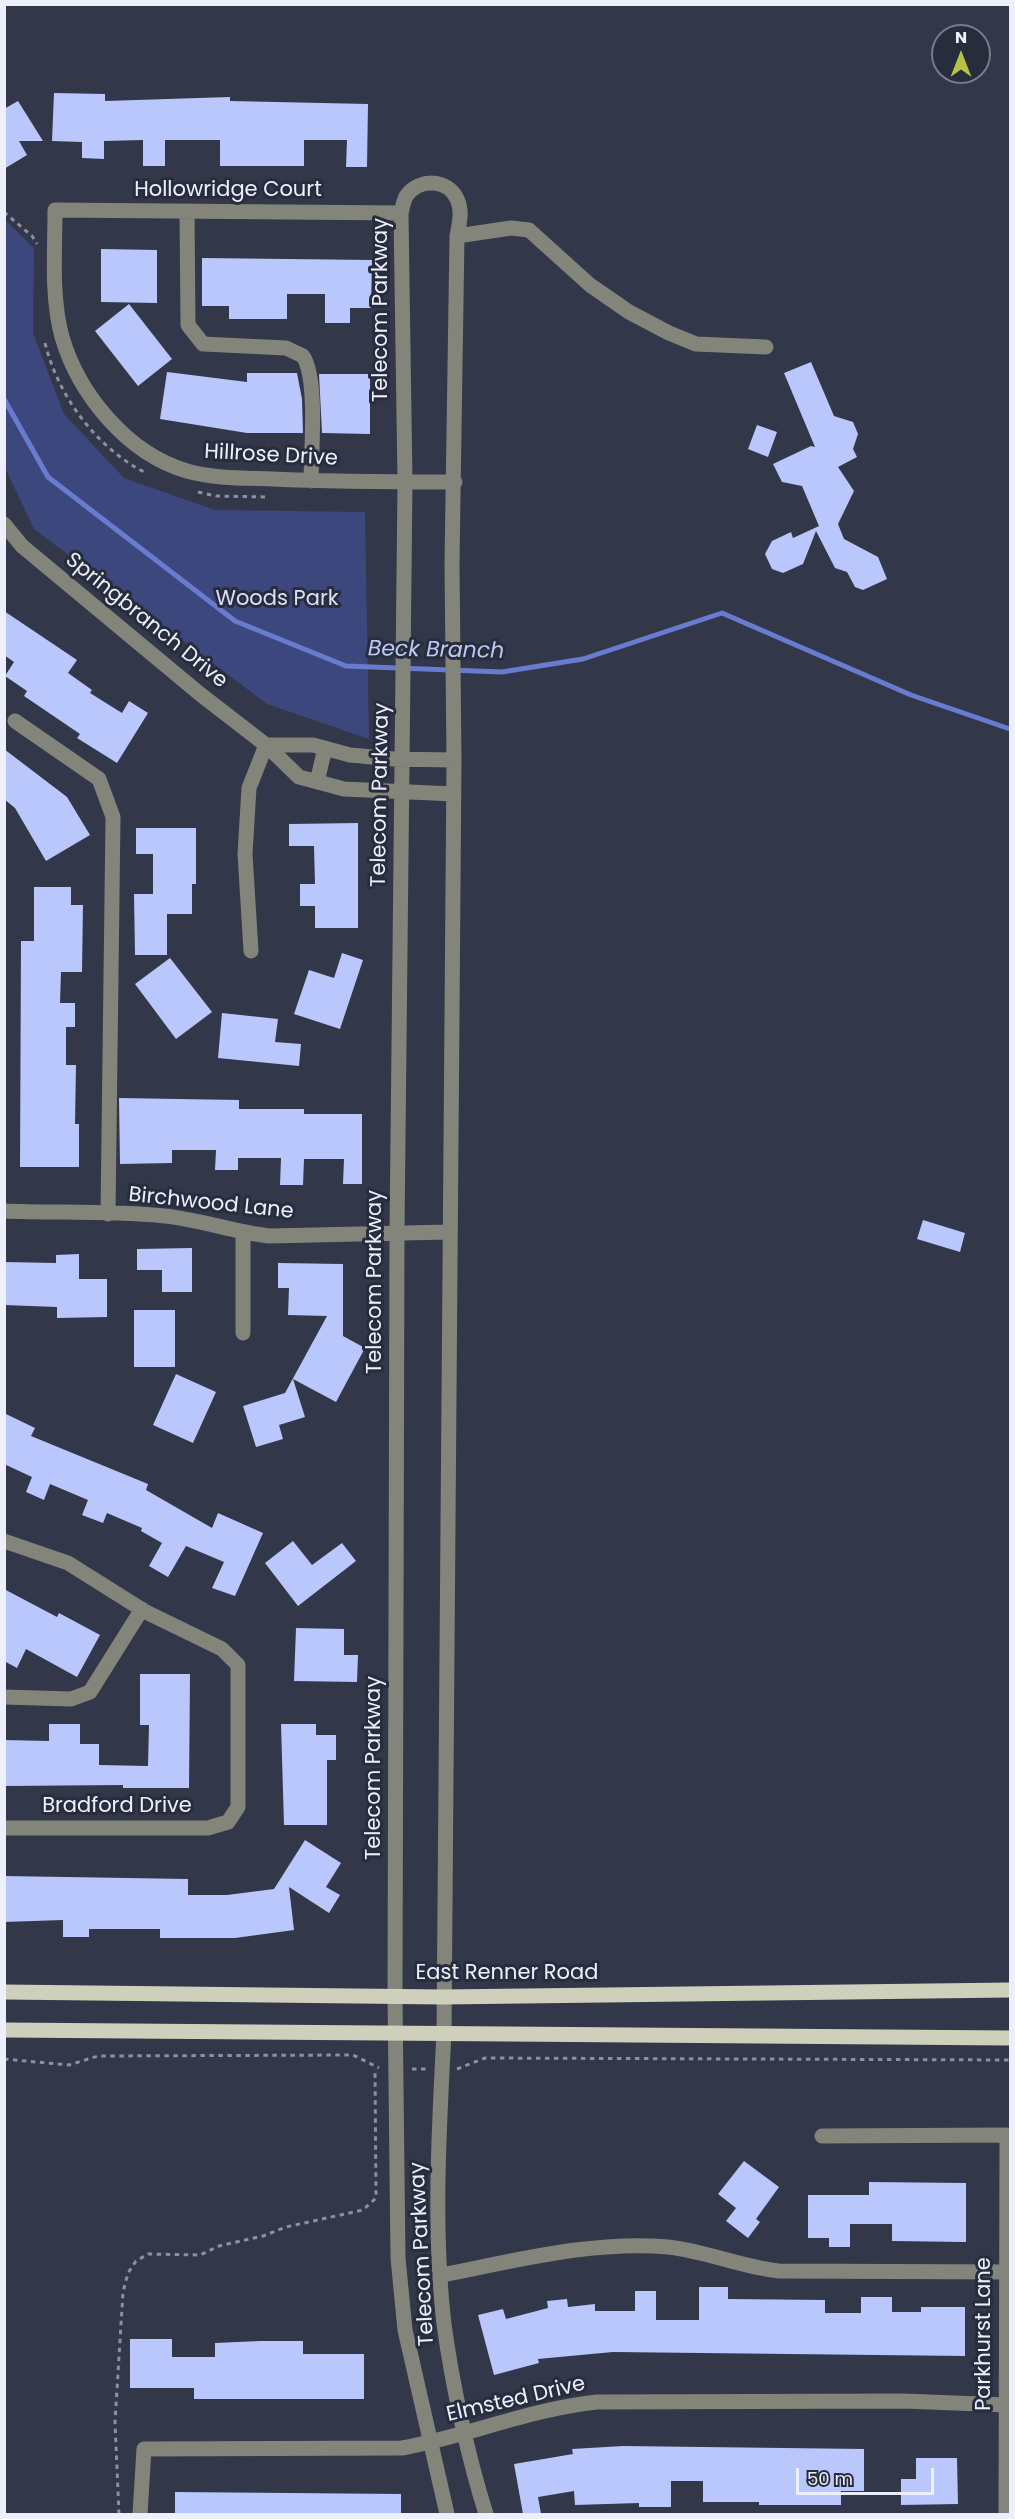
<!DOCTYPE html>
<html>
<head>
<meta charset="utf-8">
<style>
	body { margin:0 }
	#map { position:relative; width:1015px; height:2519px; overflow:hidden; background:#323749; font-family:Poppins,sans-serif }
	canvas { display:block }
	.frame { position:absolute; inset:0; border:6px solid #edf0fc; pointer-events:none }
	.north { position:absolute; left:931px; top:24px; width:60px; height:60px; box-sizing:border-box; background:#282d3e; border:2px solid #777b8a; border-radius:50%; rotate:0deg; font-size:16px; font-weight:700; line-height:24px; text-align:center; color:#edf0fc }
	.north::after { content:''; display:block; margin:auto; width:21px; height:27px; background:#b8c147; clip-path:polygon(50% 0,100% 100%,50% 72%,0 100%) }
	.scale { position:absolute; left:796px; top:2468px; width:138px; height:27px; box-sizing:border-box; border:3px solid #edf0fc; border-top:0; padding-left:8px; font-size:18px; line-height:21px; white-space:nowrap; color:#edf0fc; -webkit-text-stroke:4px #282d3e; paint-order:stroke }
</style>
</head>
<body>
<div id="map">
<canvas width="1015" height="2519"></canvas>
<div class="frame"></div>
<div class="north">N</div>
<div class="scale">50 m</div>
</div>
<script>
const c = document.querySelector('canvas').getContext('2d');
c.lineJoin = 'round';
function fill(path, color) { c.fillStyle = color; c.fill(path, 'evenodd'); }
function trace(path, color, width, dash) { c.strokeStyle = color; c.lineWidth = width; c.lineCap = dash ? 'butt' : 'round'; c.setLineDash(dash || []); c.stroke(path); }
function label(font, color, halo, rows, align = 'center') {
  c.font = font + ' Poppins,sans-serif'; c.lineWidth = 6; c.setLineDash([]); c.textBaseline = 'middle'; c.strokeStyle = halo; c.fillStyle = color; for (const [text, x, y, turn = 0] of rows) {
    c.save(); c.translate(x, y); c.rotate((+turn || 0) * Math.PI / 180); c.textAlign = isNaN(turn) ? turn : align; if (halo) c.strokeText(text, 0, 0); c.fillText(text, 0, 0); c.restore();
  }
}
const green = new Path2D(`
	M5,220L34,248L33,333L64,414L124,478L215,510L365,512L369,739L267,704L34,529L5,468Z`);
const stream = new Path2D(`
	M4,399L48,477L235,621L346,666L502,672L583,659L722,613L911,695L1010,729`);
const building = new Path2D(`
	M54,93L105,94V101L230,97V101L368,104L367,167H346L347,140H304V166H220V140H165V166H143V140L104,141V159L82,158V142L52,141Z
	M18,101L43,141H19L27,155L4,169V109Z
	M101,249L157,250V303L101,302Z
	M202,258L372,260L371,308H350V323H325V294H287V319H229V306H202Z
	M129,304L172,359L138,386L95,331Z
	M811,362L834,416L853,422L858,434L853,449L857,457L838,467L854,491L838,524L844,539L878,557L887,579L863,590L855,587L847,572L835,568L816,531L803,564L783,573L772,569L765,554L772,541L791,532L793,538L819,526L802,486L782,482L773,464L811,446L815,447L784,373Z
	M167,372L247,382V373H297L302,399L303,433H247L160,419Z
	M319,374H370V434L322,433Z
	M757,425L777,432L768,457L748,449Z
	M4,611L77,660L68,673L92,690L90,693L122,713L129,701L148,713L117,763L77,738L80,734L24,696L27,691L5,676L14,662L4,655Z
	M4,749L67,797L90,835L46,861L15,808L4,799Z
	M358,823V928H315V906H300V884H315L314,846H289V824Z
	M136,828H196V884H192V914H167V955H135L134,894H153V854H136Z
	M34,887H71V905H83L82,972H61L60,1003H75V1027H66V1065H76L75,1124H79V1167H20L21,941H34Z
	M342,953L363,960L340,1029L294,1014L309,970L334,978Z
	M170,958L212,1012L176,1039L135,984Z
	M222,1013L278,1019L275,1042L301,1044L299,1066L218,1058Z
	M119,1098L239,1100V1109H304V1114H362V1184H343L344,1159H304L303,1185H280L281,1158H238V1170H215L216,1150H172V1163L120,1164Z
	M923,1220L965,1233L960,1252L917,1239Z
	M192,1248V1292H162V1270H137V1249Z
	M79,1254V1279H107V1317L57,1318V1307L4,1305V1262L56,1263V1255Z
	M278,1263L343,1264V1336L365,1348L336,1402L293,1379L305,1417L279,1425L283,1439L256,1447L243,1406L285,1393L327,1316L288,1315L289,1288H278Z
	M134,1310H175V1367H134Z
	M176,1374L216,1392L193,1443L153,1425Z
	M4,1413L35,1428L31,1436L148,1484L146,1490L212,1528L218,1513L263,1533L235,1596L212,1588L224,1562L186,1546L168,1577L149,1566L162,1543L141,1531L142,1528L107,1513L103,1523L82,1515L88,1500L50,1484L44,1500L26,1492L32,1477L4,1464Z
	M293,1541L312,1565L342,1543L356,1561L298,1606L265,1563Z
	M4,1589L57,1617L59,1613L100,1635L77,1677L26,1649L17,1668L4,1661Z
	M296,1628L344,1629V1655H358L357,1682L294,1681Z
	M140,1674H190L189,1788H123V1785L4,1786V1740L49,1741V1724H80V1744H99V1765L148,1766L149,1725H140Z
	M281,1724H316V1735H336V1760H327V1825H284Z
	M305,1840L341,1863L326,1887L340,1895L329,1913L289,1887L294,1930L235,1938H160V1929H89V1937H63V1920L4,1922V1876L188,1879V1895H227L274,1889Z
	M744,2161L779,2187L756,2219L760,2222L748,2238L726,2221L736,2208L718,2194Z
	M869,2182L966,2183V2242L892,2241V2224H850V2247H829V2238H808V2195H869Z
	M699,2287H728V2299L825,2300V2313H861V2297H892V2312H921V2307H965V2356L613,2352L538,2359L539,2363L494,2375L478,2315L503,2309L506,2319L548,2308L547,2301L567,2299L568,2307L595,2304V2311H635V2291H656V2320H699Z
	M130,2339H172V2357H215V2343L260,2341H303V2354H364V2399H194V2388H130Z
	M623,2446L864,2449V2491H841V2505H759V2502H703V2481H671V2507H639V2503L575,2505L574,2491L538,2497L541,2514H523L514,2464L573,2454L572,2449Z
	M916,2458H957L958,2504L901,2505V2479H916Z
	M175,2492L401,2494V2514H175Z`);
const path = new Path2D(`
	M4,212L32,236L37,244
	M45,343C58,396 96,447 144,472
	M198,492L216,496L269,497
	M4,2059L69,2065L98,2056L353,2055L379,2068
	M412,2069H427
	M457,2069L485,2058L1010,2060
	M119,2514L115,2422L123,2292L128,2273L136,2261L148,2254L200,2255L219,2246L263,2236L286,2227L363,2210L376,2198L375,2069`);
const minor = new Path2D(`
	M187,211L188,325L203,344L286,348L303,356C318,379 311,452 311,481
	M401,213L55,210C55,251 51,297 62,337C79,395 128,454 187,471C215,479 245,478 273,479C334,482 394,482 455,482
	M457,236L511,228L529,230L590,285L629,312L669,333L696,344L766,347
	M4,524L22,546L200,694L266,745L299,777L344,789L454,794
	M15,721L99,779L113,817L108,1214
	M266,745H313L350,755L394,759L454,760
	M317,782L325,748
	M251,951L245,854L249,788L266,745
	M4,1211C58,1213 113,1211 165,1216C201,1220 234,1232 269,1236L449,1232
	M243,1233V1333
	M4,1541L68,1563L146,1612L222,1649L238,1665V1807L228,1822L208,1828H4
	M4,1697L71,1699L90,1692L142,1609
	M822,2136L1007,2135L1006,2514
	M442,2275C514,2261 594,2240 668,2247C706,2251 741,2267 779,2271L1007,2272
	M140,2514L144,2449L402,2448C468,2436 530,2409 597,2402L903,2401L1006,2405
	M447,2514L405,2330L398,2258L395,1996L397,1232L405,482L401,213C403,207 403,200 407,195C420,178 448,179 457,199C463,211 459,224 457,236L452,563L454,760L444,2033C439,2129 433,2228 444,2324C452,2384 468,2457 486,2514`);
const major = new Path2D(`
	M4,1992L443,1997L1010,1990
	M4,2030C340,2033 675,2038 1010,2038`);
const streetNames = [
	["Hollowridge Court",228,191],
	["Telecom Parkway",382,310,-90],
	["Hillrose Drive",271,456,3],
	["Springbranch Drive",146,621,39],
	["Telecom Parkway",381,795,-89],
	["Birchwood Lane",211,1204,6],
	["Telecom Parkway",376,1282,-90],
	["Telecom Parkway",375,1768,-90],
	["Bradford Drive",117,1807],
	["East Renner Road",507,1974],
	["Telecom Parkway",423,2254,-93],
	["Parkhurst Lane",985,2334,-90],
	["Elmsted Drive",516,2400,-13]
];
const parkNames = [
	["Woods Park",277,600]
];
const waterNames = [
	["Beck Branch",436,651,1]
];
fill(green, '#3c477d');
trace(stream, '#697bce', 5);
fill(building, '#b9c7fc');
trace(path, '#8c909f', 3, [4.5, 4.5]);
trace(minor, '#83847a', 15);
trace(major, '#ced0bc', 15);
label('21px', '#edf0fc', '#282d3e', streetNames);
label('21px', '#d9e0f6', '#282d3e', parkNames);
label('italic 22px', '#bdc9f5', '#282d3e', waterNames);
</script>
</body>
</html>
